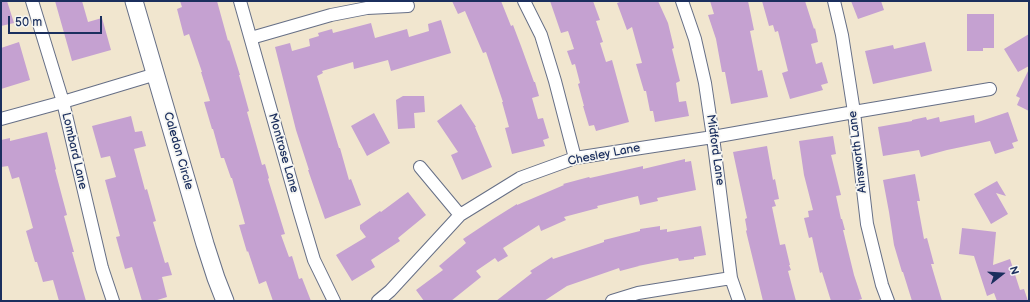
<!DOCTYPE html>
<html>
<head>
<meta charset="utf-8">
<style>
	body { margin:0 }
	#map { position:relative; width:1030px; height:302px; overflow:hidden; background:#f1e6cf; font-family:"Balsamiq Sans",sans-serif }
	canvas { display:block }
	.frame { position:absolute; inset:0; border:2px solid #1b2f5e; pointer-events:none }
	.north { position:absolute; left:982px; top:254px; width:40px; height:40px; -webkit-text-stroke:3px #f6f6f2; paint-order:stroke; rotate:73deg; font-size:11px; font-weight:700; line-height:16px; text-align:center; color:#1b2f5e }
	.north::after { content:''; display:block; margin:auto; width:14px; height:18px; background:#1b2f5e; clip-path:polygon(50% 0,100% 100%,50% 72%,0 100%) }
	.scale { position:absolute; left:8px; top:16px; width:94px; height:18px; box-sizing:border-box; border:2px solid #1b2f5e; border-top:0; padding-left:5px; font-size:12px; line-height:14px; white-space:nowrap; color:#1b2f5e; -webkit-text-stroke:3px #f6f6f2; paint-order:stroke }
</style>
</head>
<body>
<div id="map">
<canvas width="1030" height="302"></canvas>
<div class="frame"></div>
<div class="north">N</div>
<div class="scale">50 m</div>
</div>
<script>
const c = document.querySelector('canvas').getContext('2d');
c.lineJoin = 'round';
function fill(path, color) { c.fillStyle = color; c.fill(path, 'evenodd'); }
function trace(path, color, width, dash) { c.strokeStyle = color; c.lineWidth = width; c.lineCap = dash ? 'butt' : 'round'; c.setLineDash(dash || []); c.stroke(path); }
function label(font, color, halo, rows, align = 'center') {
  c.font = font + ' "Balsamiq Sans",sans-serif'; c.lineWidth = 3.5; c.setLineDash([]); c.textBaseline = 'middle'; c.strokeStyle = halo; c.fillStyle = color; for (const [text, x, y, turn = 0] of rows) {
    c.save(); c.translate(x, y); c.rotate((+turn || 0) * Math.PI / 180); c.textAlign = isNaN(turn) ? turn : align; if (halo) c.strokeText(text, 0, 0); c.fillText(text, 0, 0); c.restore();
  }
}
const building = new Path2D(`
	M1,1H7L14,23L1,26Z
	M55,1H82L88,22L102,18L111,50L72,61Z
	M180,1H217L228,41L229,40L240,75H239L249,111L247,112L262,165L265,164L269,178L268,179L285,234L281,235L289,257L292,256L299,279L302,278L311,301H273L266,281L259,284L248,251L247,252L239,225L245,224L232,178H231L224,158H221L213,129H212L204,102L210,101L201,72H202L189,34L184,36L177,9L182,7Z
	M452,1H501L511,26L513,25L521,46L534,82H535L539,96L532,98L538,119L543,118L549,138L543,140L545,146L512,154L505,128L509,127L502,102H503L486,52L483,53L465,11L458,14Z
	M550,1H593L600,20L596,21L603,42L600,43L606,62L612,60L629,122L596,131L594,125L589,126L583,106H584L578,84L580,83L575,64L572,65L567,51L574,49L568,31L561,33Z
	M623,1H658L668,23L674,48L672,49L680,81L676,83L679,102L686,101L689,116L655,122L653,111H650L646,91H644L636,64L642,63L632,27L627,30L617,3Z
	M710,1H748L754,30L750,31L758,71L762,70L768,97L731,104L725,72H722L716,39L708,15L714,14Z
	M762,1H805L814,29L815,28L818,42L811,44L816,64L822,62L828,83L821,85L823,90L790,99L782,73L788,71L778,31L775,32L773,25L769,26Z
	M851,1H881L884,10L858,19Z
	M967,14H994V48H983V51H967Z
	M441,20L451,53L391,71L388,60L354,69L353,62L322,71L323,73L317,76L339,148H340L349,180L351,179L361,205L325,219L308,170H309L296,130L275,47L290,43L292,51L310,46L309,39L319,36L318,33L332,29L333,33L371,23L375,38L407,29L409,37L429,31L428,24Z
	M1029,34V66L1018,72L1004,49Z
	M19,42L30,80L1,89V48Z
	M925,42L932,71L873,84L865,51L893,45L894,49Z
	M1029,69V111L1017,105L1020,98L1016,96Z
	M403,96H424L425,112L414,113L415,128L398,129L396,100Z
	M461,104L476,127H475L492,167L462,180L451,155L458,152L437,121Z
	M1008,112L1018,141L1012,143L1014,148L995,154L990,141L947,150L921,157L919,150L883,156L878,127L912,121V120L926,117L927,120L939,117L940,122L974,115L975,123Z
	M374,113L390,143L367,156L351,126Z
	M131,116L135,132L142,131L146,146L134,149L145,190L147,189L156,221L153,222L165,263L168,262L172,275L162,277L167,297L154,301H142L132,267L125,269L116,237L120,236L105,180L116,177L110,156L101,158L92,126Z
	M47,132L56,169L55,170L67,215L64,216L74,252H72L86,301H59L53,280L43,282L37,262H35L26,231L33,228L19,177L12,179L8,166L1,167V140L10,138V141Z
	M833,136L836,154L831,155L841,195L836,196L841,219H842L845,230H843L854,275L862,299L855,301H831L822,272L820,273L812,237L809,238L804,218L809,217L808,211L813,210L804,175L799,141Z
	M767,146L773,180L775,179L779,199L774,200L776,206L772,207L780,245L785,244L790,265H789L791,270L788,271L796,301H763L746,231L747,230L745,219L747,218L733,152Z
	M685,159V162L691,161L696,190L657,198L658,201L640,205L638,196L597,206L598,208L564,217L566,220L541,231L539,225L503,248L508,256L498,262L495,258L476,271L481,277L451,301H424L416,290L443,270L439,266L466,243L463,239L493,219L517,204V205L564,185L563,184L589,177L590,178L643,166V169Z
	M915,174L920,201H917L924,239L927,238L934,264H931L942,301H912L903,272H902L894,245L889,212L883,180Z
	M997,181L1006,196L996,193L1008,214L991,224L974,194Z
	M408,192L426,215L398,238L400,241L371,260L375,267L352,281L336,255L366,237L360,229V225L380,211L381,212Z
	M660,226V230L667,229V232L701,226L706,255L694,257V259L679,261L678,258L638,266H639L620,271L619,268L567,286L544,301H496L532,273L530,271L552,257L553,259L604,242V240L640,231V229Z
	M962,228L996,232L993,265L1010,259L1020,290L1024,289L1028,301H997L994,293L987,296L974,256L959,254Z`);
const street = new Path2D(`
	M32,1L63,102L102,268L113,301
	M240,1L300,213L314,260L334,301
	M524,1L541,35L555,81L575,158
	M682,1L695,39L705,83L713,137L731,278L739,301
	M834,1L842,35L854,112L867,224L882,285L888,301
	M251,38L331,15L367,8L408,6
	M1,119L63,102L156,74
	M420,167L460,215
	M378,301L390,291L460,215L520,178L575,158L713,137L854,112L990,89
	M612,301L638,293L731,278`);
const secondary = new Path2D(`
	M134,1L205,244L216,278L225,301`);
const streetNames = [
	["Midford Lane",715,150,82],
	["Lombard Lane",74,151,77],
	["Caledon Circle",178,151,74],
	["Ainsworth Lane",858,152,-97],
	["Montrose Lane",283,153,74],
	["Chesley Lane",604,155,-11]
];
fill(building, '#c5a1d1');
trace(street, '#666f86', 14);
trace(secondary, '#666f86', 19);
trace(street, '#fff', 12);
trace(secondary, '#fff', 17);
label('12px', '#1b2f5e', '#f6f6f2', streetNames);
</script>
</body>
</html>
